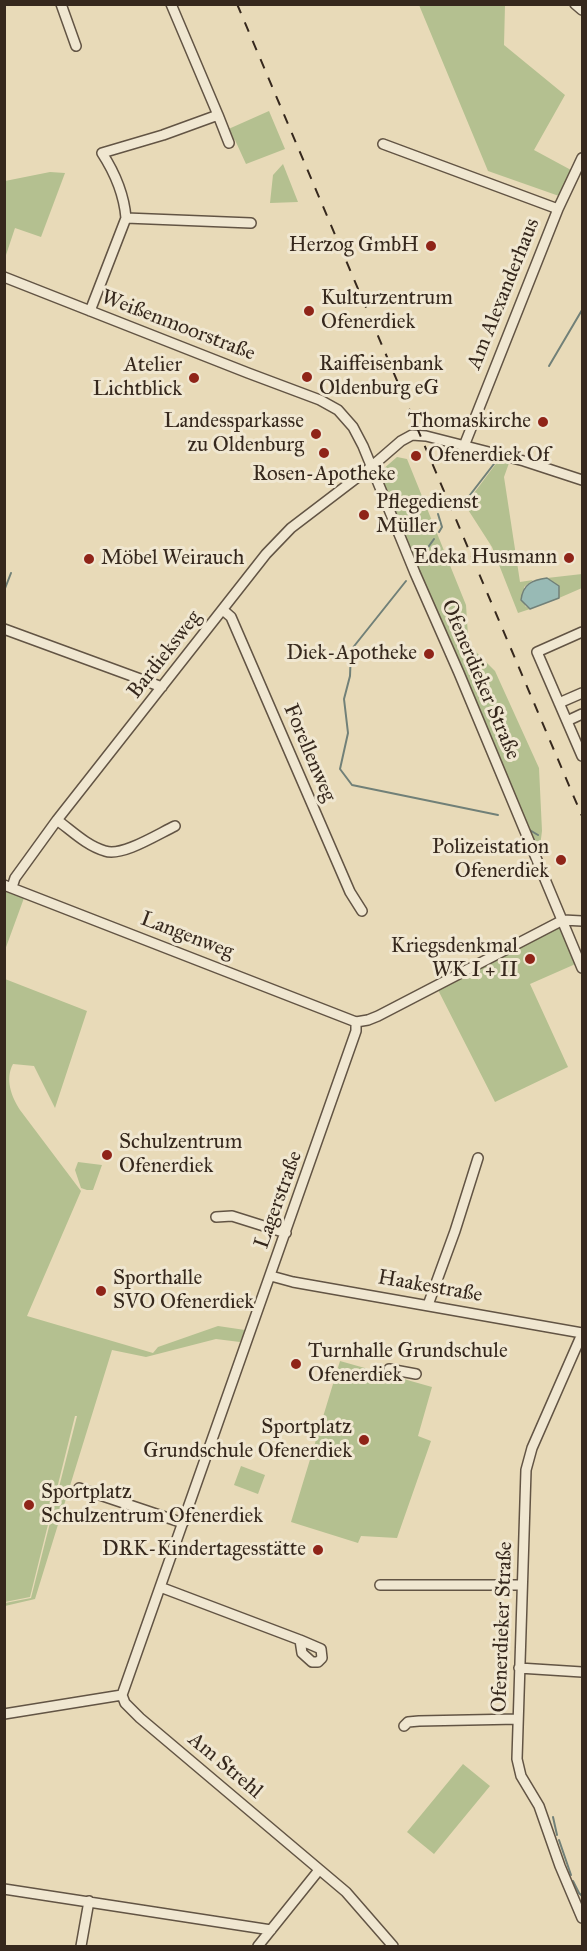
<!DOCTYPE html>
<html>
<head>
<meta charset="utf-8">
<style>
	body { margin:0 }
	#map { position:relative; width:587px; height:1951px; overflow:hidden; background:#e8dab8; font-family:"IM FELL Great Primer",serif }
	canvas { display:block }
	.frame { position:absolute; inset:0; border:6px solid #36281d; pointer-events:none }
</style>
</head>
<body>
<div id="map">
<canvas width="587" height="1951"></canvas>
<div class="frame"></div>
</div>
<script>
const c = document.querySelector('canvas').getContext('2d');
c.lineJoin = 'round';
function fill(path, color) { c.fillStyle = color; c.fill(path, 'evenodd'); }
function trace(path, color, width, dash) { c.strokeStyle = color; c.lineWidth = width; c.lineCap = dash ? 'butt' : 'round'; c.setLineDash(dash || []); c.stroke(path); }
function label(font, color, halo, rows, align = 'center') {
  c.font = font + ' "IM FELL Great Primer",serif'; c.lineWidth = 6; c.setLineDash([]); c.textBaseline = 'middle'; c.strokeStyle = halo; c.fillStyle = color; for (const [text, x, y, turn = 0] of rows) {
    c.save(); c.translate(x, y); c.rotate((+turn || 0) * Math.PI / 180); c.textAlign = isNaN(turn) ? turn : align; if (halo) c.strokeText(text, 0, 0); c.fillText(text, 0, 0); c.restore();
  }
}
const green = new Path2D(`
	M419,5H505L504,45L565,95L534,150L571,170L559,196L488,171Z
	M269,111L285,149L246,164L235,140L227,139L224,131Z
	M283,164L298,202L270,203L273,175Z
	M50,172L65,173L41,237L15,228L5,258V181Z
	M397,457L407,459L466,605L468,636L474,650L495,671L539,768L542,831L539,854L415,573L374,477Z
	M498,461L509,463L504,477L520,582L533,580L524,587L525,606L530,609L518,613L492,547L465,505Z
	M582,574V588L559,598C560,588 555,582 547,578Z
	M5,890L24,898L5,950Z
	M563,920L580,962L530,984L568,1067L495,1102L436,986Z
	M5,979L87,1011L55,1108L34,1066L13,1064C5,1079 11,1096 20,1110L81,1191L27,1316L153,1353L158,1347L218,1326L245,1330L240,1342L216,1339L146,1357L112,1350L35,1599L5,1606V1603L31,1598L77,1416H75L30,1597L5,1602Z
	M78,1162L102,1165L93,1190H87L81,1188L75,1170Z
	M340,1361L432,1387L418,1436L431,1441L397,1538L361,1536L358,1543L291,1522Z
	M241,1466L265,1475L258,1494L234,1485Z
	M463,1764L490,1786L434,1854L407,1832Z`);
const water = new Path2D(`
	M547,578L559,586V598L530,609L521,600C523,584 532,580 547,578Z`);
const stream = new Path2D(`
	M549,366L582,310
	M463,504L497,460
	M438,514L442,527L439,532
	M419,560L434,539
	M406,581L351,650L350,676L344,699L348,733L340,769L352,785L498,815
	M4,591L11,573
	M528,829L538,835
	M553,1817L557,1835
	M559,1840L571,1875
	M573,1881L579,1893L582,1896`);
const minor = new Path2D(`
	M61,4L76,46
	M575,4L582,10
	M218,115L229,143
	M383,144L558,209
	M126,218L251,223
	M4,277L248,373L320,400L338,410L353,427L363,446L415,573L459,673L582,968
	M90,311L126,218C124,194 115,173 102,153L163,135L218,115L171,4
	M464,446L558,209L582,158
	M223,610L231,617L350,892L362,911
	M4,629L162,687
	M582,632L537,652L582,756
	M559,703L582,693
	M567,721L582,714
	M57,820C72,831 87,846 105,851C122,857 158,834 175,826
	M4,885L356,1022
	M12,887L15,878L57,820L266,554L291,528L371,467L401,441L412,435L426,436L524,461L582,480
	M563,920L582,921
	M356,1022L368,1020L378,1016L563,920
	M216,1217L232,1216L286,1233
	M271,1276L293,1282L582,1333
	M428,1305L455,1231L478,1158
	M582,1334L532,1448L526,1470L517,1759L521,1776L539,1806L560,1866L582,1918
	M389,1369L416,1374
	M79,1488L183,1523
	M380,1585H522
	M160,1587L300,1640L302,1653L312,1662H318L322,1658L321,1649L300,1640
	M519,1668L582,1672
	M122,1695L356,1031V1022
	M122,1695L125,1703L140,1718L346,1892L393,1946
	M4,1714L122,1695
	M404,1726L408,1722L419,1721L518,1719
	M4,1889L271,1930
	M81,1946L89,1901
	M258,1946L319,1870`);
const rail = new Path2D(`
	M237,4L582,816`);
const markers = [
	[431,246,6,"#8f2418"],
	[309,311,6,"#8f2418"],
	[307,377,6,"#8f2418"],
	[194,378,6,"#8f2418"],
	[543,422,6,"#8f2418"],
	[316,434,6,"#8f2418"],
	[324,453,6,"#8f2418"],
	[416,456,6,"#8f2418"],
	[364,515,6,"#8f2418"],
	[569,558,6,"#8f2418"],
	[89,559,6,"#8f2418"],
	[429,654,6,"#8f2418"],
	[561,860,6,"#8f2418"],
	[530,959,6,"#8f2418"],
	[107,1155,6,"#8f2418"],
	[101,1291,6,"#8f2418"],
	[296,1364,6,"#8f2418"],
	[364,1440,6,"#8f2418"],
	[29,1505,6,"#8f2418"],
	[318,1550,6,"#8f2418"]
];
const poiNames = [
	["Herzog GmbH",419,246],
	["Kulturzentrum",321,299,"left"],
	["Ofenerdiek",321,323,"left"],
	["Raiffeisenbank",319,365,"left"],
	["Oldenburg eG",319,389,"left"],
	["Atelier",182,366],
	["Lichtblick",182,390],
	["Landessparkasse",304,422],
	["zu Oldenburg",304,446],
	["Thomaskirche",531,422],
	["Ofenerdiek Of",428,456,"left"],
	["Rosen-Apotheke",324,475,"center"],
	["Pflegedienst",376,503,"left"],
	["Müller",376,527,"left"],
	["Edeka Husmann",557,558],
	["Möbel Weirauch",101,559,"left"],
	["Diek-Apotheke",417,654],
	["Polizeistation",549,848],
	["Ofenerdiek",549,872],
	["Kriegsdenkmal",518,947],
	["WK I + II",518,971],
	["Schulzentrum",119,1143,"left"],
	["Ofenerdiek",119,1167,"left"],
	["Sporthalle",113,1279,"left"],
	["SVO Ofenerdiek",113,1303,"left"],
	["Turnhalle Grundschule",308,1352,"left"],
	["Ofenerdiek",308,1376,"left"],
	["Sportplatz",352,1428],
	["Grundschule Ofenerdiek",352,1452],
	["Sportplatz",41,1493,"left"],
	["Schulzentrum Ofenerdiek",41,1517,"left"],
	["DRK-Kindertagesstätte",306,1550]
];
const streetNames = [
	["Am Alexanderhaus",504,294,-68],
	["Weißenmoorstraße",178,326,21],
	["Bardieksweg",165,655,-52],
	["Ofenerdieker Straße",480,680,67],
	["Forellenweg",309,753,67],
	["Langenweg",187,936,21],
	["Lagerstraße",279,1200,-70],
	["Haakestraße",430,1287,10],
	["Ofenerdieker Straße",503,1627,-88],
	["Am Strehl",225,1766,40]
];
fill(green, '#b4c090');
fill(water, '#98bab5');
trace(water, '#718078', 1.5);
trace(stream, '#718078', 2);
trace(minor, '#625444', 12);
trace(minor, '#f0e7d1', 9);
trace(rail, '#36281d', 2, [10, 10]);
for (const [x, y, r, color] of markers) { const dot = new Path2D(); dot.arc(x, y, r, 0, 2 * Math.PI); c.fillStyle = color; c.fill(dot); trace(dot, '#f0e7d1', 2); }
label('21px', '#36281d', '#f0e7d1', poiNames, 'right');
label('21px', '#36281d', '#f0e7d1', streetNames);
</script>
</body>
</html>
